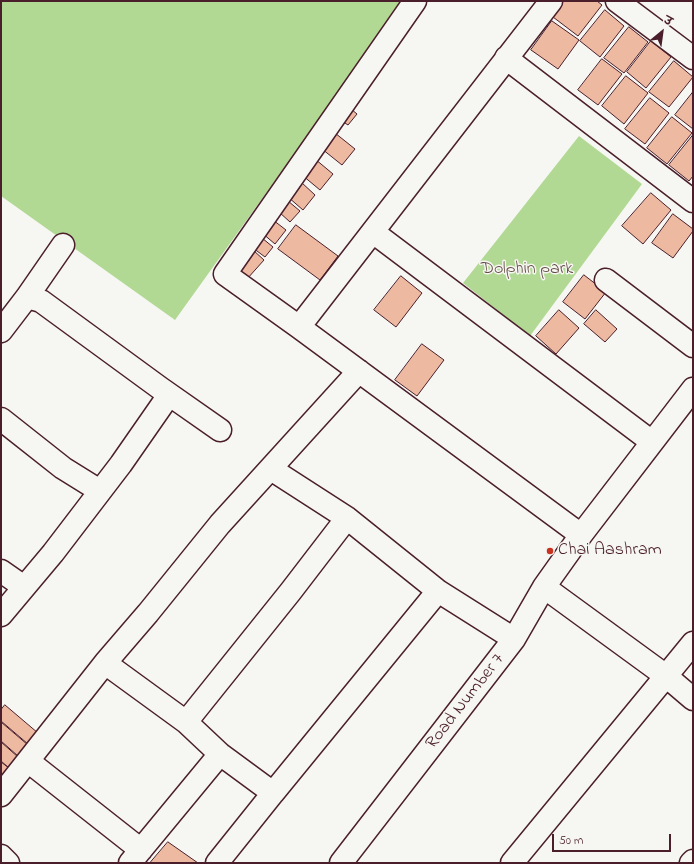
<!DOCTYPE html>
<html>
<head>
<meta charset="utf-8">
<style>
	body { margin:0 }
	#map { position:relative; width:694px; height:864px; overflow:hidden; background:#f6f6f2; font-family:"Indie Flower","Playpen Sans Deva",sans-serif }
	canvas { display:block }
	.frame { position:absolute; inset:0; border:2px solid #4a1f2b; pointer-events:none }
	.north { position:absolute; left:642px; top:12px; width:40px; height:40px; -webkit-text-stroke:3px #f6f6f2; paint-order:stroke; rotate:29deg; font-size:11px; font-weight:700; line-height:16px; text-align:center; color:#4a1f2b }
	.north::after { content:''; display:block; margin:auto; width:14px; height:18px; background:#4a1f2b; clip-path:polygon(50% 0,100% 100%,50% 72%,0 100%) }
	.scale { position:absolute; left:552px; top:834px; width:119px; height:18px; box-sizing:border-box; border:2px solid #4a1f2b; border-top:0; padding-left:5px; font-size:12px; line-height:14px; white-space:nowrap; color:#4a1f2b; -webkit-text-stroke:3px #f6f6f2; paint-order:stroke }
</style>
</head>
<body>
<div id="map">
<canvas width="694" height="864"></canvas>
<div class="frame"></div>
<div class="north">उ</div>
<div class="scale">50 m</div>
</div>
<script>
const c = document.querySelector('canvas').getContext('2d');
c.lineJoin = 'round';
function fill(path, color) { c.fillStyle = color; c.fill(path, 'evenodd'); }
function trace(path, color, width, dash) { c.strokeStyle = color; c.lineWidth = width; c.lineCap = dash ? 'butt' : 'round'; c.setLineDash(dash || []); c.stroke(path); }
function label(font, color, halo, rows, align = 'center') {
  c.font = font + ' "Indie Flower",sans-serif'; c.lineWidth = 3; c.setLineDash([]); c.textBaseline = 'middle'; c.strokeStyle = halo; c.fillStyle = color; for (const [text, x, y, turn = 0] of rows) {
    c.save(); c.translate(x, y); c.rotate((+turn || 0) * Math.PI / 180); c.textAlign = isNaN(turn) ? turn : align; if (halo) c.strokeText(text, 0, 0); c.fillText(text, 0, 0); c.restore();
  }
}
const green = new Path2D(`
	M1,1H404L175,320L1,196Z
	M579,136L642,184L530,336L463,283Z`);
const building = new Path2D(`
	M564,1H597L602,5L578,36L553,17Z
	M605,10L624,26L600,57L580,41Z
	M552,21L579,40L558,69L531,50Z
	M629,27L648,42L624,73L604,58Z
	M651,41L671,57L646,88L627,72Z
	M602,59L622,74L598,105L578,90Z
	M674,61L693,77L669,107L649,92Z
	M626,76L648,93L624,124L602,106Z
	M693,92V129L675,115Z
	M650,98L669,113L645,144L625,129Z
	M351,109L357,114L348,125L342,121Z
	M672,117L692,133L667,164L647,148Z
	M335,133L355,149L342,165L322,149Z
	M693,135V176L689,181L669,165Z
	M315,159L333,174L320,190L302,175Z
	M301,182L315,195L303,210L288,197Z
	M651,193L671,210L643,244L622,226Z
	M288,201L300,211L290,222L279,212Z
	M673,214L693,229V231L673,258L652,243Z
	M273,220L286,230L275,244L262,233Z
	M296,225L338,256L320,280L278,249Z
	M262,238L273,247L265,257L253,248Z
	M253,250L264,260L247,279L236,269Z
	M584,275L606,292L585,319L563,302Z
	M401,276L422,293L396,327L374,310Z
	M559,310L579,328L556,354L536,336Z
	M596,310L617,329L605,342L584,324Z
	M422,344L444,360L417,396L395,380Z
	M5,705L38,733L28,744L1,721V710Z
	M1,722L28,745L18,756L1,741Z
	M1,742L18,757L9,768L1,761Z
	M1,762L9,768L1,777Z
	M168,842L198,863H150Z`);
const minor = new Path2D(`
	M415,1L225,274L299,327L581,535
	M617,1L693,58
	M506,58L693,201
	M373,232L652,442
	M606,280L693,346
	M27,297L41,301L160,388L220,430
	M299,327L551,1
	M1,331L27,297L63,245
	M1,419L63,468L100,491
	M271,469L347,518L438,591L514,639
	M1,571L24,587
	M544,587L666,676L693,643
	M1,615L53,553L121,464L169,395
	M105,663L186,722
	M28,761L141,850
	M273,793L438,591
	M1,795L105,663L148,613L220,524L359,371
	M1,856L8,863
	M130,863L220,754
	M217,863L273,793L220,754L186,722L291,591L347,518
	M341,863L514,639L544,587L581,535L693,389
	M512,863L666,676L693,699
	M691,863L693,861`);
const markers = [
	[550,551,4,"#c8321e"]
];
const parkNames = [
	["Dolphin park",527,270]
];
const poiNames = [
	["Chai Aashram",558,551]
];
const streetNames = [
	["Road Number 7",466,702,-52]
];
fill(green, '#b2d994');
fill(building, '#eeb9a1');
trace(building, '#4a1f2b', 1);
trace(minor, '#4a1f2b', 25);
trace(minor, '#f6f6f2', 22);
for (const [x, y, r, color] of markers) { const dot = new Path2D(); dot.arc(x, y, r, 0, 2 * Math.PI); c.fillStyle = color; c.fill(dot); trace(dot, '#f6f6f2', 1.5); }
label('18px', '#644e45', '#f6f6f2', parkNames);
label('18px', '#4a1f2b', '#f6f6f2', poiNames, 'left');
label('18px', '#4a1f2b', '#f6f6f2', streetNames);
</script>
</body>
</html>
